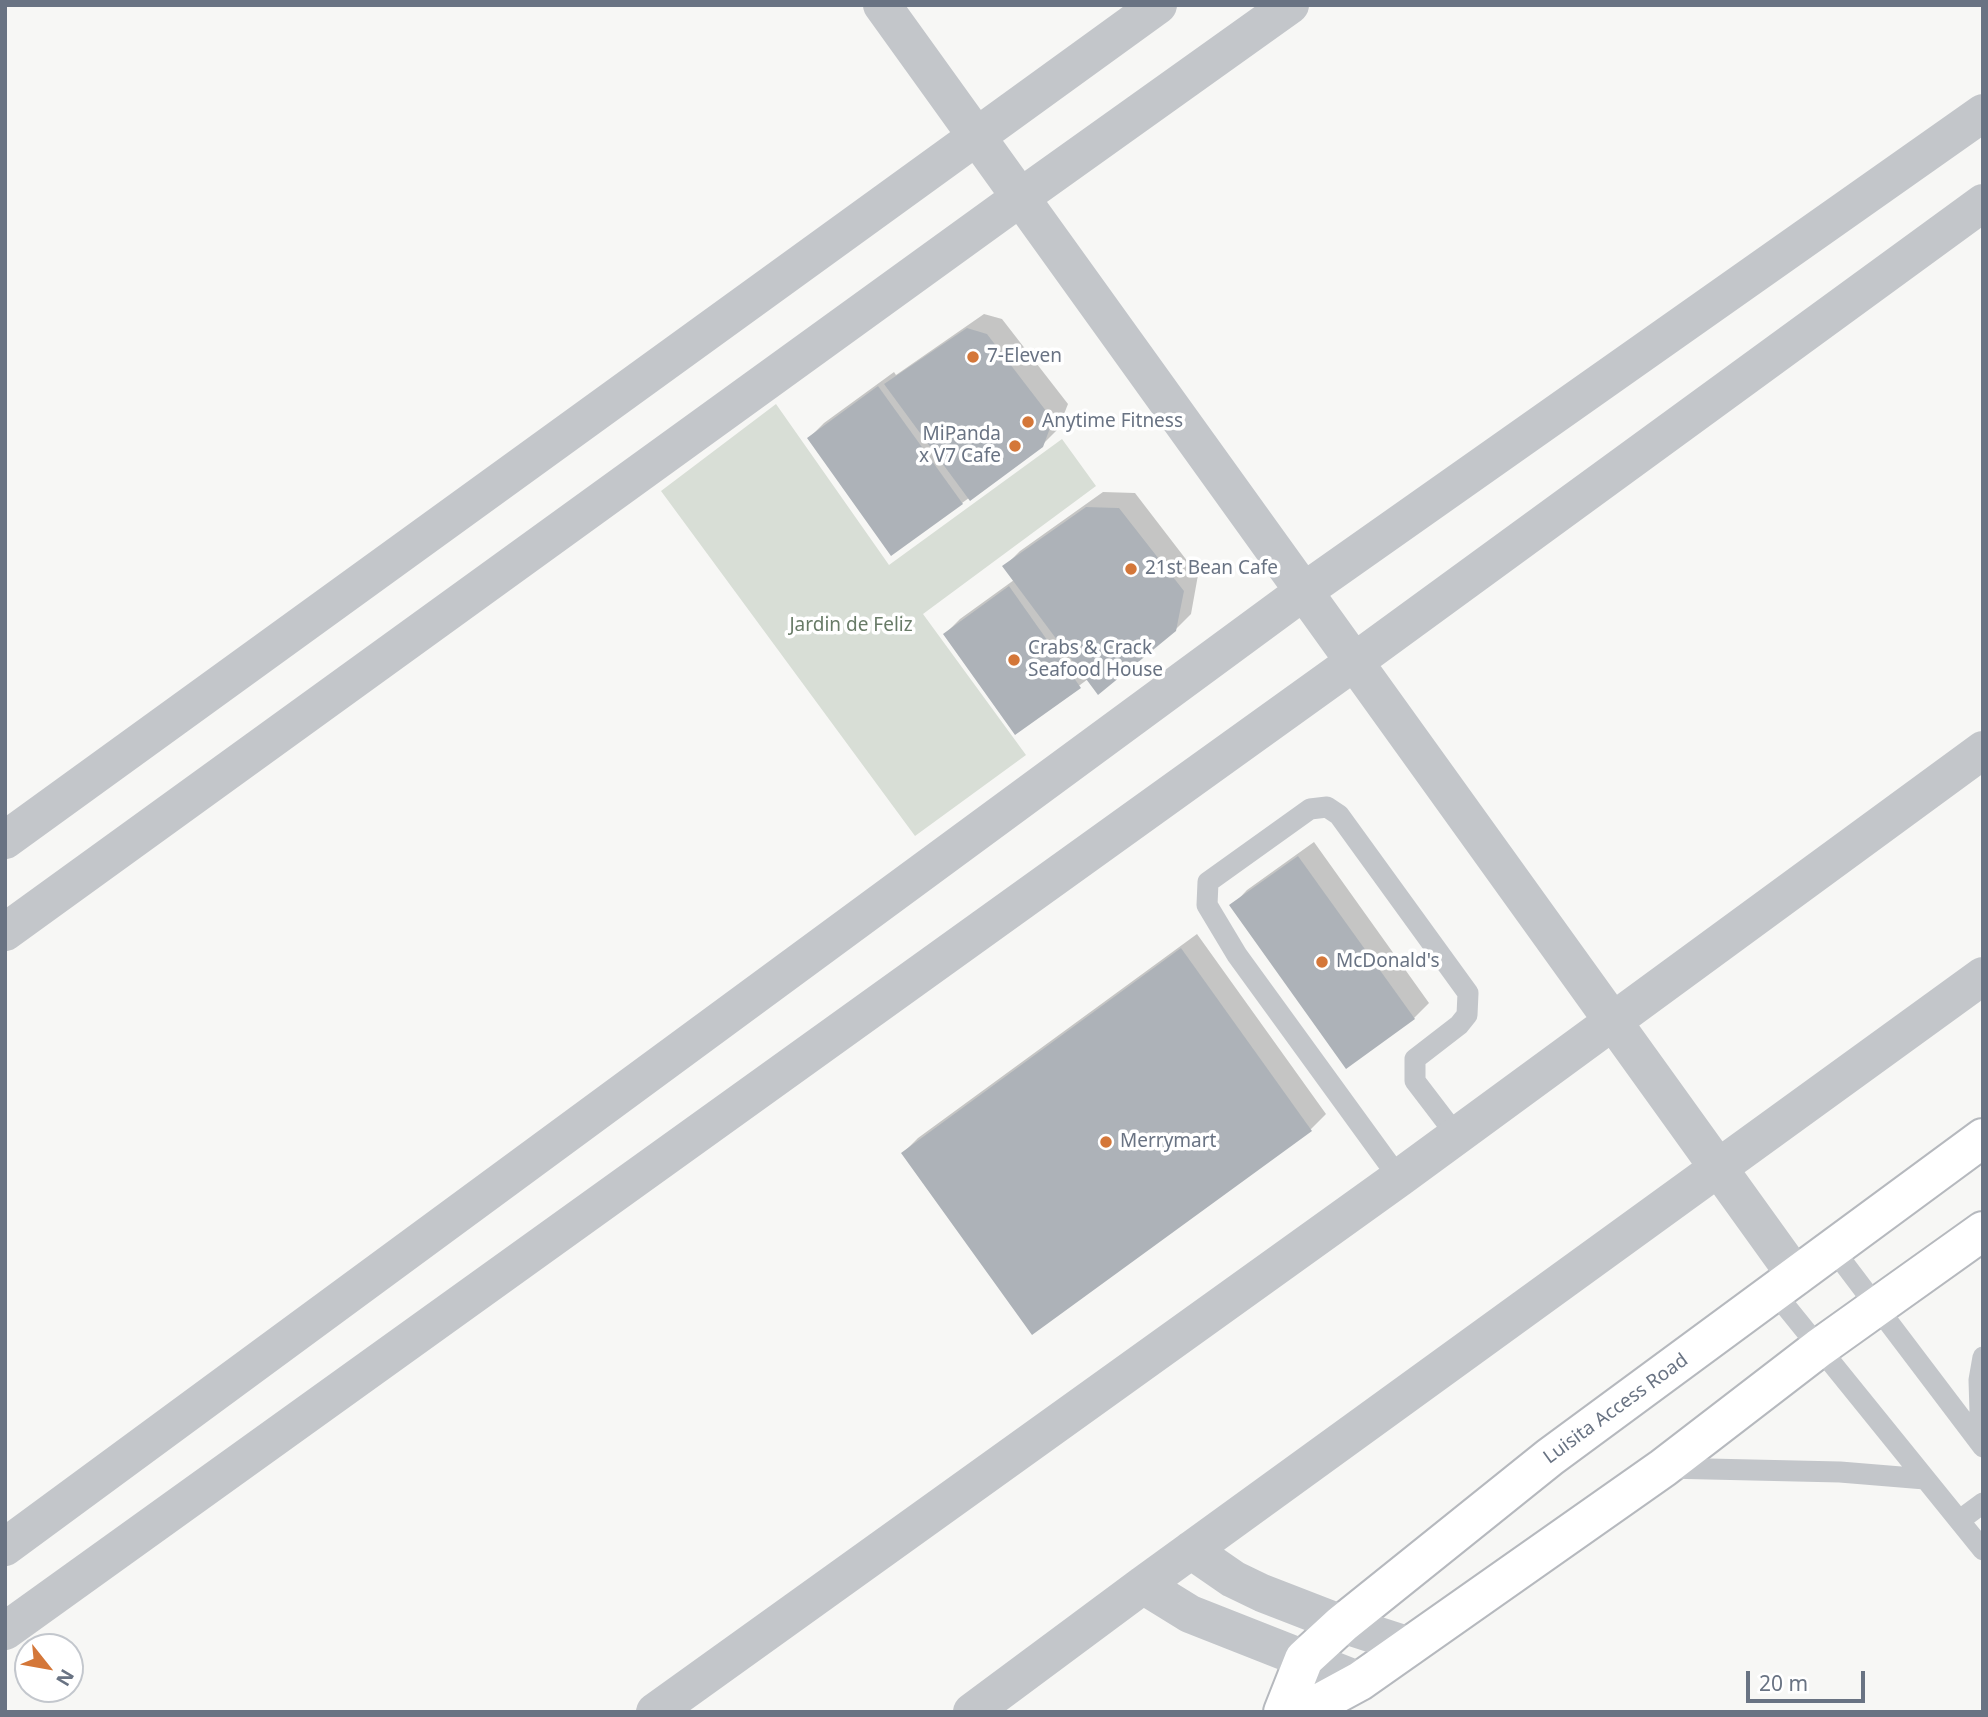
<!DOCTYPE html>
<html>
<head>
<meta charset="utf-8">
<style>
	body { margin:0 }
	#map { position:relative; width:1988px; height:1717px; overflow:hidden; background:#f7f7f5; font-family:"Noto Sans",sans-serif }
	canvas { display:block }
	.frame { position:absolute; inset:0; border:7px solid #697383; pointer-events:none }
	.north { position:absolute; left:14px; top:1633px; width:70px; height:70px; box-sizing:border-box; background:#fff; border:2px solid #c3c7cd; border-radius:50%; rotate:121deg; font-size:19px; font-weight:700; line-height:28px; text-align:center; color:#697383 }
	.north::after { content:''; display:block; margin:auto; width:24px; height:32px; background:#d47739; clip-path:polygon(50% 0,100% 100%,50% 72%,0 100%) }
	.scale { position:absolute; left:1746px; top:1671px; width:119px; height:32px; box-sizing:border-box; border:4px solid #697383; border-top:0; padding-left:9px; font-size:21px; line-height:24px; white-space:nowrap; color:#697383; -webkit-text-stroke:5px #fff; paint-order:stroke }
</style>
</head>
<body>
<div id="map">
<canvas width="1988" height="1717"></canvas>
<div class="frame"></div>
<div class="north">N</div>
<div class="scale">20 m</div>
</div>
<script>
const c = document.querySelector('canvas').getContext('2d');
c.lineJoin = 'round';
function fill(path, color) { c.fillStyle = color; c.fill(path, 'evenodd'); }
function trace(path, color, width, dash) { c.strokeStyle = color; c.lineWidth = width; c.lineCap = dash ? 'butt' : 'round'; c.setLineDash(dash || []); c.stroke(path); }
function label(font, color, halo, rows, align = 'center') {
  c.font = font + ' "Noto Sans",sans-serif'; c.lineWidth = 7; c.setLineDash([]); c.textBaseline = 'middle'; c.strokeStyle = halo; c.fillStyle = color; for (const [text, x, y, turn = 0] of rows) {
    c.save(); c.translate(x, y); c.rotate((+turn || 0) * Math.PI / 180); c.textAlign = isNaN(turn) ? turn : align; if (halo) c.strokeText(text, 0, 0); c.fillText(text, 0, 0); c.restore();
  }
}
const green = new Path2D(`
	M776,404L889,565L1062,439L1096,486L923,614L1026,755L915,836L661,491Z`);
const shadow = new Path2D(`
	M984,314L1002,319L1068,404L1058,429L1042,445L962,503L809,438L824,423L894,372L896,375Z
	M1103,492L1135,493L1198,575L1191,614L1175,630L1088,679L1016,733L945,634L960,619L1014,580L1004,567L1020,551Z
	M1314,842L1429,1003L1414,1018L1232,906L1247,890Z
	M1197,934L1326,1114L1311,1129L903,1153L918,1138Z`);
const building = new Path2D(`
	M967,328L987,334L1053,420L1043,447L970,501L884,384Z
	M878,386L963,504L891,556L807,438Z
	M1086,507L1119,508L1184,591L1176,631L1098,695L1002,566Z
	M1009,586L1081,688L1015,735L943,634Z
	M1298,856L1415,1019L1346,1069L1229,905Z
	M1181,948L1312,1131L1032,1335L901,1153Z`);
const lane = new Path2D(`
	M1399,1178L1237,955L1207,905L1208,882L1310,809L1327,807L1339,815L1468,993L1467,1015L1459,1025L1415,1059V1081L1457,1136
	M1833,1249L1983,1447
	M1775,1293L1983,1550
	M1981,1444L1979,1380L1983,1357
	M1665,1468L1840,1472L1925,1479
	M1960,1520L1983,1503`);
const street = new Path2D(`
	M882,5L1796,1276
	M5,840L1158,5
	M5,932L1021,197L1290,5
	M5,1547L1303,592L1983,113
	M1191,1550L1233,1579L1262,1593L1342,1624L1410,1646
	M1143,1585L1190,1614L1360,1681
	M5,1631L1354,662L1983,203
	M655,1712L1399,1178L1983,750
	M972,1712L1143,1585L1983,976`);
const secondary = new Path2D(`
	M1283,1712L1304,1659L1342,1624L1550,1457L1983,1138
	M1303,1712L1360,1681L1663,1468L1819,1348L1983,1231`);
const markers = [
	[973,357,7,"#d47739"],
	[1028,422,7,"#d47739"],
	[1015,446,7,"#d47739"],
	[1131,569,7,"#d47739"],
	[1014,660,7,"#d47739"],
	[1322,962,7,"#d47739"],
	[1106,1142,7,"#d47739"]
];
const poiNames = [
	["7-Eleven",987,357],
	["Anytime Fitness",1042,422],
	["MiPanda",1001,435,"right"],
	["x V7 Cafe",1001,457,"right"],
	["21st Bean Cafe",1145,569],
	["Crabs & Crack",1028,649],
	["Seafood House",1028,671],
	["McDonald's",1336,962],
	["Merrymart",1120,1142]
];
const parkNames = [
	["Jardin de Feliz",851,626]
];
const streetNames = [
	["Luisita Access Road",1616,1409,-36]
];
fill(green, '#d8ded6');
fill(shadow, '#0003');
fill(building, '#adb2b8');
trace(secondary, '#b6b9be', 42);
trace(lane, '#c3c6ca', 21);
trace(street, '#c3c6ca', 38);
trace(secondary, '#fff', 38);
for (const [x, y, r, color] of markers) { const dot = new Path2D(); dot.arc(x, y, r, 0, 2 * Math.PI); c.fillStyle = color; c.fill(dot); trace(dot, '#fff', 2.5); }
label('19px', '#697383', '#fff', poiNames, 'left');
label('19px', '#687b67', '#fff', parkNames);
label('19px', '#697383', '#fff', streetNames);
</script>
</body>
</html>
